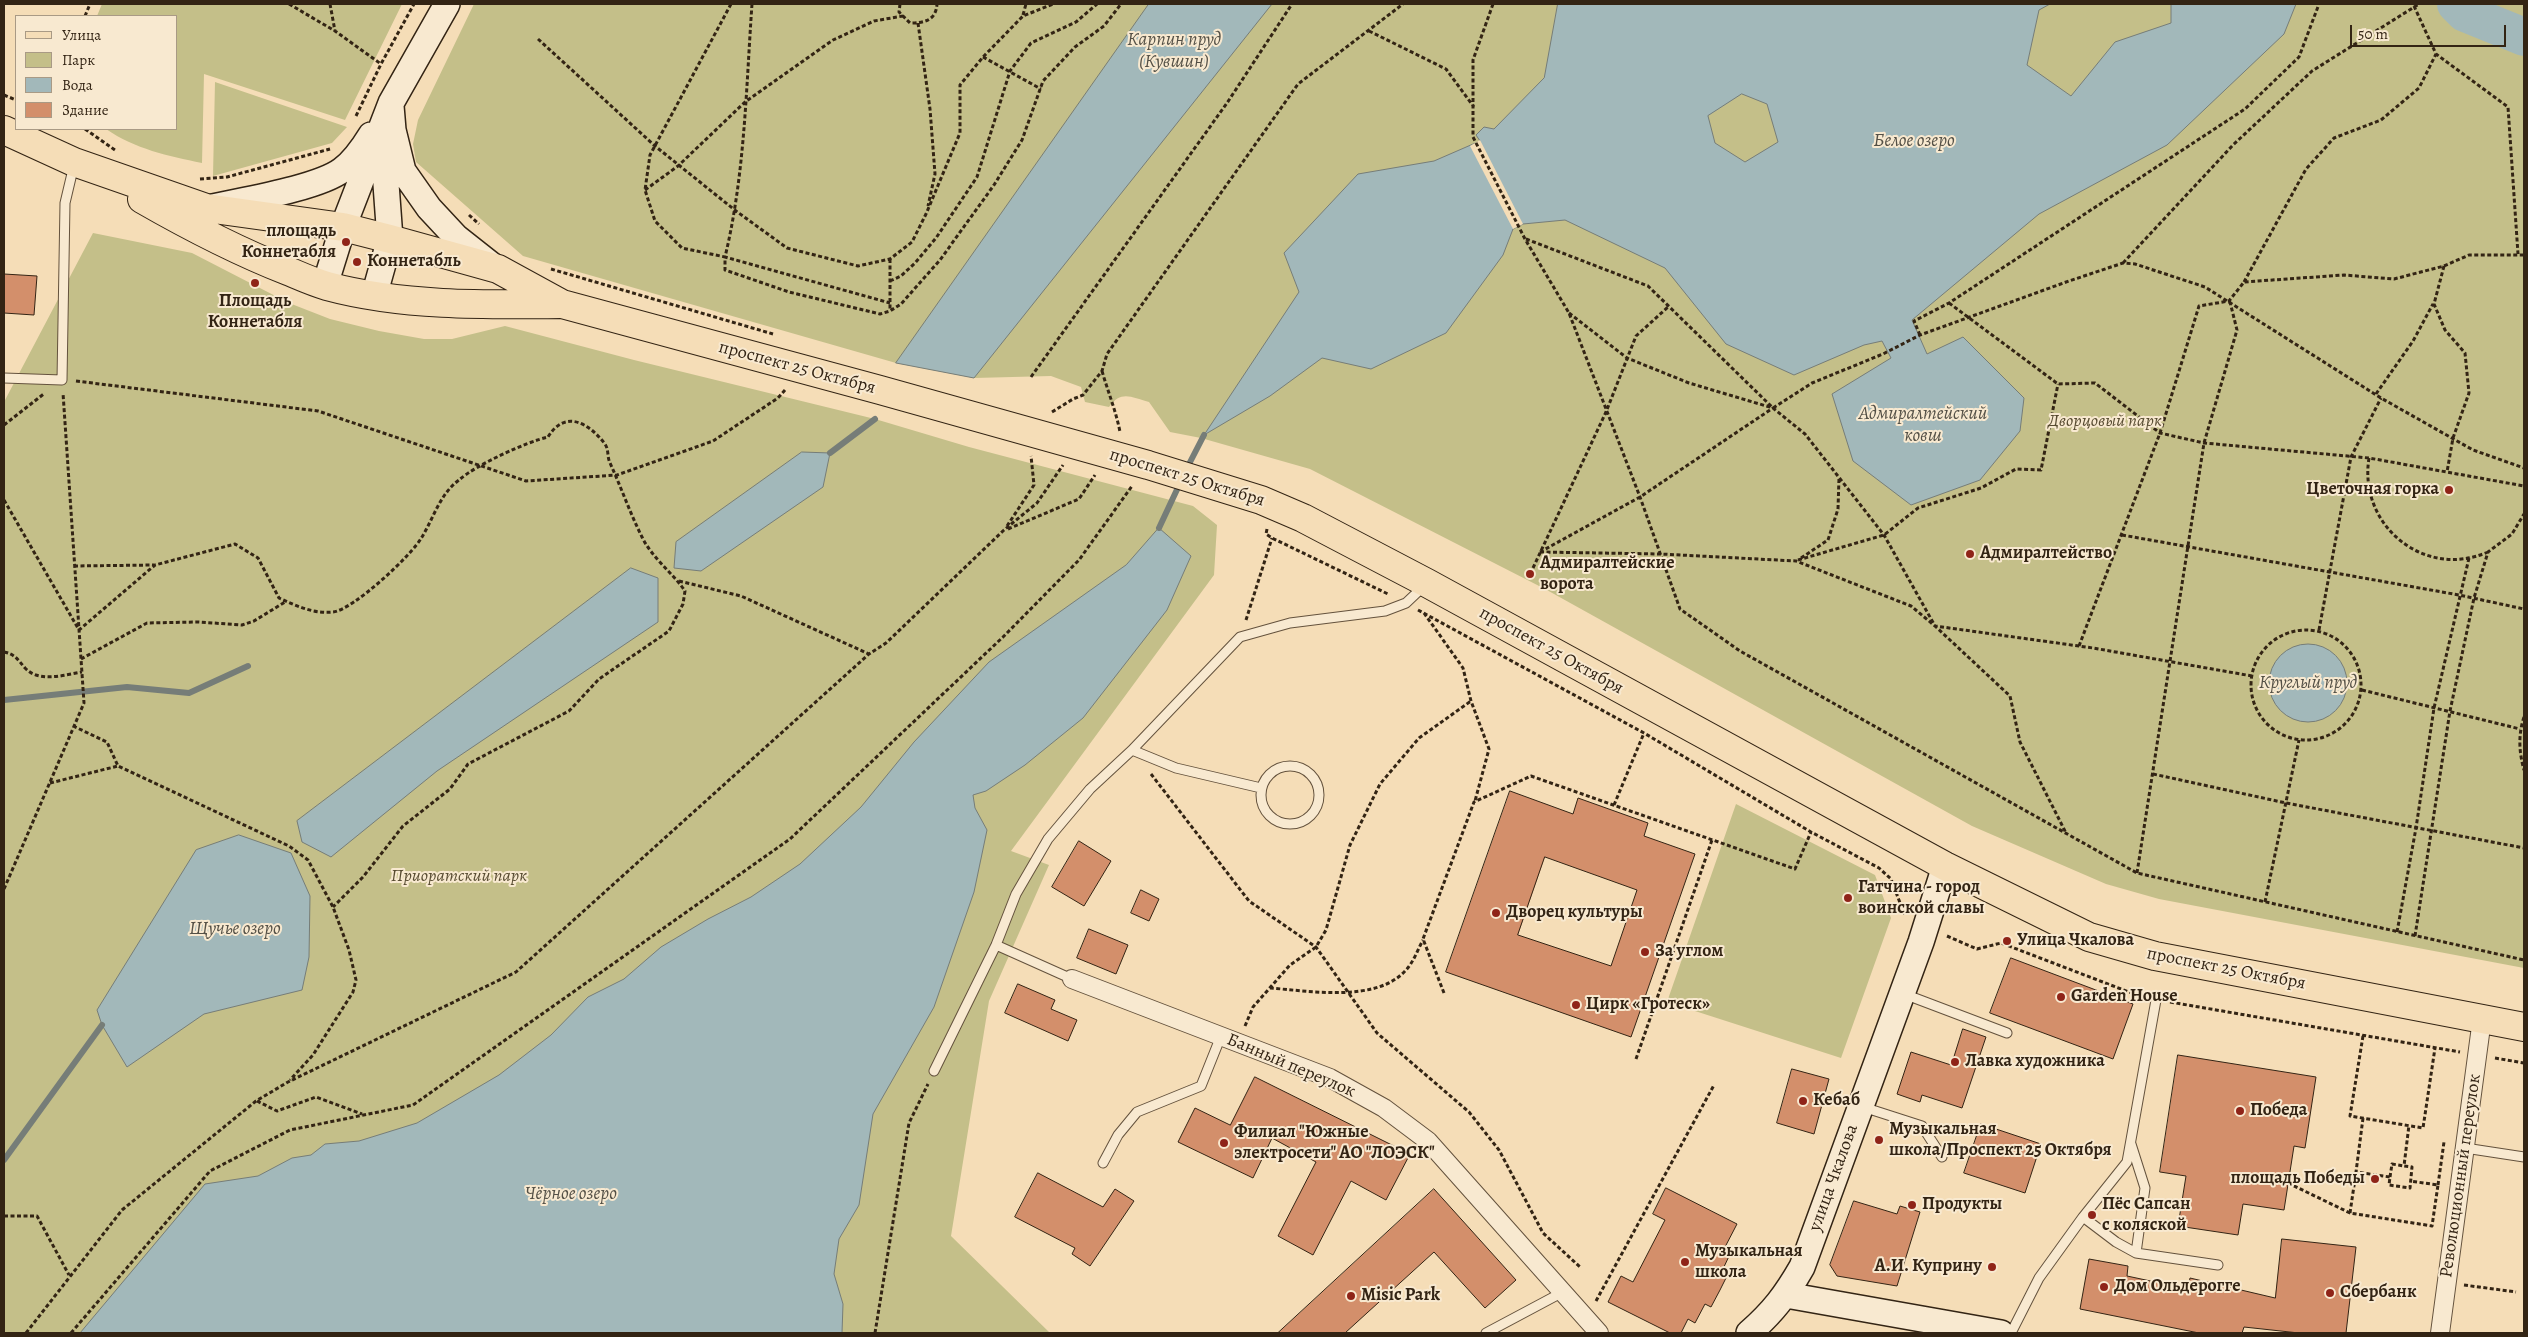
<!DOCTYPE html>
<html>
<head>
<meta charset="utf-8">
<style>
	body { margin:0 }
	#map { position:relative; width:2528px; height:1337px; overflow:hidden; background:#f5ddb7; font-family:Alegreya,serif }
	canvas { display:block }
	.frame { position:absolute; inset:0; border:5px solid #332414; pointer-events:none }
	.legend { position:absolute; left:15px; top:15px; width:162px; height:115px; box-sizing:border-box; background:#f8e9d0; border:1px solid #a99a85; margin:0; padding:6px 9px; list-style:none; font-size:15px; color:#332414 }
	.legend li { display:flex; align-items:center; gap:10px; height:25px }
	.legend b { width:25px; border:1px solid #a99a85 }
	.scale { position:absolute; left:2350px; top:25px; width:156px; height:22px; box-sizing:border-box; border:2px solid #332414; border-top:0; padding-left:6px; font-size:15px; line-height:18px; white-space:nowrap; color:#332414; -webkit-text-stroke:4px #f8e9d0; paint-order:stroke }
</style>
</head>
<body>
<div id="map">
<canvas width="2528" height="1337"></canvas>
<div class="frame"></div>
<ul class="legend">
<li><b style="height:6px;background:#f5ddb7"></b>Улица</li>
<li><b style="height:14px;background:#c4bf89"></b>Парк</li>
<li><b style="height:14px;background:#a2b8ba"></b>Вода</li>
<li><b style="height:14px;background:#d38f6b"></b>Здание</li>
</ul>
<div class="scale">50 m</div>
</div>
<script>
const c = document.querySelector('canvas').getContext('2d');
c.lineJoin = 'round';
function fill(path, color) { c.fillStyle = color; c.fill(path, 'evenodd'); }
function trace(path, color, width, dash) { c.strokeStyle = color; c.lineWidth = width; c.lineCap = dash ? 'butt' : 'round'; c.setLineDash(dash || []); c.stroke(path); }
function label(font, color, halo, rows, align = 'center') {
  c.font = font + ' Alegreya,serif'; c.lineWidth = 4; c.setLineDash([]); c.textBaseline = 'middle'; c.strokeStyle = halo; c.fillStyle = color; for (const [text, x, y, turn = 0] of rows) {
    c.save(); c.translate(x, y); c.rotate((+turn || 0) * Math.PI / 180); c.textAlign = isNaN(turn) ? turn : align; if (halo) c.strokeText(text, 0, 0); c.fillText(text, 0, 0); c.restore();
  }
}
const green = new Path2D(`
	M102,4H402L345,120L204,74L202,163C168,156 135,149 106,129H176V16H97Z
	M474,4H2524V968L2159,899L2106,884L1972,826L1545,589L1310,469L1201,438L1170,432L1149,402C1131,397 1121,390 1109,407L1085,402L1081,387L1051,376L974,378L896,363L523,256L416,162L413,144L418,120Z
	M215,82L347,127L332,143L213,176Z
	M93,233L192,253L289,303L330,319L379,331L424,339H452L505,326L634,360L875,419L969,447L1193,506L1217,525L1214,575L1011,851L1049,865L989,1001L951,1236L1050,1333H4V402Z
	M1736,804L1875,875L1891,918L1841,1058L1667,1002Z`);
const water = new Path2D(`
	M1149,4H1272L974,378L896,363Z
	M1558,4H2050L2039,10L2027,65L2071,96L2115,42L2171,23V4H2296L2284,34L2167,145L2039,214L1912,320L1927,354L1963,337L2024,398L2020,431L1980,480L1911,505L1853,461L1832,394L1891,358L1882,341L1864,345L1794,375L1726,344L1665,268L1565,220L1523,224L1513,229L1503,255L1446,333L1371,369L1322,358L1270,396L1204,435L1299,292L1284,253L1358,174L1434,161L1480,141L1476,135L1484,127L1494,129L1544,78ZM1742,94L1767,104L1778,142L1745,162L1715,143L1708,116Z
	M802,452L830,453L823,487L701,571L674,568L676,542Z
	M1159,528L1191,556L1167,610L1083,718L1025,765L986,791L973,795L975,808L987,830L974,892L934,1007L873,1114L859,1205L839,1239L834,1274L843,1304L842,1333H80L205,1184L258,1176L292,1158L311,1155L325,1144L359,1141L417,1123L499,1075L551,1035L588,997L624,979L661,947L708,919L751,897L800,864L861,807L914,742L989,662L1126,565Z
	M631,568L658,578V622L437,771L331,857L302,842L297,821Z
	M2269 683a39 39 0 1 1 78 0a39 39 0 1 1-78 0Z
	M239,835L291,853L310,896L309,957L302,990L204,1014L127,1067L102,1025L97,1010L196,850Z`);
const pier = new Path2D(`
	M1480,140L1523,224L1513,229L1470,146Z`);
const stream = new Path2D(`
	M830,453L875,419
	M1186,470L1204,435
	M1159,528L1181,481
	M4,700L127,687L189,693L248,666
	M4,1160L102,1025`);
const river = new Path2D(`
	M2456,4L2465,13L2524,37`);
const building = new Path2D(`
	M4,274L37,276L34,315L4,313Z
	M1510,791L1573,814L1578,798L1648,823L1644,836L1695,854L1631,1037L1446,972ZM1545,857L1637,890L1611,966L1518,935Z
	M1079,841L1111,861L1084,906L1052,887Z
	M1141,890L1159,899L1149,921L1131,913Z
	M1089,929L1128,945L1116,974L1077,958Z
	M2011,958L2133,1004L2113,1059L1990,1013Z
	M1018,984L1055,1000L1051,1009L1077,1020L1068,1041L1005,1013Z
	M1963,1029L1986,1037L1962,1108L1922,1095L1920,1102L1897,1094L1911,1052L1951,1065Z
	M2178,1055L2316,1077L2305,1148L2294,1146L2284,1210L2243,1204L2238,1235L2178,1226L2186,1176L2160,1172Z
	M1792,1069L1829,1079L1814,1134L1777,1123Z
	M1255,1077L1410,1154L1386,1200L1351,1181L1313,1255L1278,1236L1316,1162L1272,1138L1253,1178L1178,1142L1195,1108L1230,1125Z
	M1981,1124L2041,1144L2025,1193L1964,1173Z
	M1038,1173L1103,1207L1115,1189L1134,1201L1090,1266L1072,1254L1075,1248L1015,1217Z
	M1666,1188L1737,1224L1724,1249L1731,1252L1722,1271L1728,1274L1720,1290L1711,1307L1705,1304L1695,1323L1688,1319L1681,1333H1670L1608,1302L1621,1276L1633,1282L1665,1220L1653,1214Z
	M1434,1189L1516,1280L1485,1308L1434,1252L1345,1333H1278Z
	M1854,1201L1897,1214L1900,1206L1920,1212L1897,1286L1837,1276L1830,1265Z
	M2282,1239L2356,1247L2346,1333H2299L2244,1327L2242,1333H2199L2080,1309L2089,1259L2128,1266L2127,1276L2188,1289L2190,1278L2275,1298Z`);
const path = new Path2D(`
	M289,4L335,31L381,64
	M330,4L335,31
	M731,4L650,155L645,190L655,221L682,248L725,257V270L789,292L880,314L890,311L901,304L940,260L994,185L1022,140L1043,81L1075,47L1104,26L1121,4
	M752,4C746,89 745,174 725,257L890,303
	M900,4L899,12L910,23C925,23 936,20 937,4
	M1493,4L1473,60V137L1525,239L1569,313L1640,497L1680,609L1740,651L2137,873L2524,960
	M2414,6L2436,54L2508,107L2518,254
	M1023,15L1026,4
	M85,16L90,4
	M918,23L930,109L935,174L928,206
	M1369,31L1446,69L1474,107
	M538,39L655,146L736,211L787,248L858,266L890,259L912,242L926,214L960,133V85L983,57L1023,16L1053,4
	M983,57L1041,89
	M4,95L16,100
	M356,116L381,64L414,4
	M85,129L115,150
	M200,179L227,177L330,149
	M645,190L678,166L745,102L833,40L874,21L903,16
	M469,215L479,224
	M1526,239L1648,286L1773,408L1812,383L1883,354L1920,335L2069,281L2123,263L2135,264L2205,287L2381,398L2473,450L2524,468
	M890,259V310
	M2123,263L2233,145L2312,71L2419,4
	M2444,266L2434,304L2445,330L2465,353L2469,393L2453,438L2447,472
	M551,269L773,334
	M890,281L901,276L915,263L936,238L977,177L1010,71L1031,43L1076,22L1097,4
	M2244,282L2306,169L2334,138L2381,120L2419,88L2436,54
	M1949,303L2058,384L2095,383L2160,433L2204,443L2369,458L2524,486
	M1569,313L1627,358L1689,383L1773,408L1805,434L1884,535L1935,626L2010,696L2020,742L2066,833
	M1920,335L1914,321L1949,303L2245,109L2299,57L2319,4
	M1102,371C1108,392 1116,411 1120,432
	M1031,377L1227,103L1292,4
	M76,381L318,411L526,481L617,475L713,441L778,398L785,390
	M2376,394L2413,341L2433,304
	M1052,412L1073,399L1083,395L1102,371L1107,354L1298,84L1403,4
	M4,425L45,393
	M2369,458C2358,525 2424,580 2488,552
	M4,500L79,630L155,565L235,544L258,558L279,598C297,606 313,614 333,612C353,610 412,555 422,537C434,517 440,494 459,480C476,465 526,442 548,437C565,409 589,423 605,444C609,450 607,457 610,463C621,487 630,513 642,537C652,558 672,572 685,591L683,604L669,631L599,679L569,711L468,764L450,789L403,826L363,877L333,907
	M1007,526L1034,485L1031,456
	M1008,529L1079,499L1095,475
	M1267,529L1266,534L1272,538L1388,594
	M2122,535L2459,595L2524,609
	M1540,552L1661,554L1796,561L1911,606L1935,626L2093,648L2252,676
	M1540,552L1640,497L1773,408
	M1801,558L1828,540L1838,509L1839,478
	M1798,560L1884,535L1918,508L1981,488L2016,469L2041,470L2058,384
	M74,566L154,565
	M1533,568L1606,412L1636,336L1668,307
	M679,581L741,596L869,654
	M1418,610L1644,733L1811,832L1879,868L1891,879L1905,916
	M1424,613L1463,668L1471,701L1489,749L1475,801
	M1246,620L1272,538
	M2319,630L2351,457L2381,398
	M2251 685a55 55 0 1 1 110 0a55 55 0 1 1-110 0Z
	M2079,646L2160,433L2199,306L2229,301L2244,282L2344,275L2394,279L2444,266L2469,255H2524
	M4,652C15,654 18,660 25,668C39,683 64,675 82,672
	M81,659L147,623L199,622L242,625L254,621L285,602
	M2362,690L2520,729
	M2524,717C2518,735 2519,752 2524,770
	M73,726L107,742L118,766L289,846L308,860L333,907L349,950L356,980L353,992L313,1055L290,1080
	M1151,774L1249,901L1316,947L1377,1033L1469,1112L1499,1150L1543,1233L1580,1267
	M2153,774L2286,803L2524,848
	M50,783L118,766
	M1614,805L1644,733
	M2137,873L2204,443L2237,330L2230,302
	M4,889L84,703L63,393
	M2265,902L2299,740
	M2397,932L2416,828L2434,708L2469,558
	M1947,936L1977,949L2001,943L2142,997
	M2415,936L2450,711L2474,598L2488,552L2512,534L2524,514
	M1270,988C1310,991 1377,1003 1406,970C1413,963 1418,949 1423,940
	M1444,993L1423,939L1474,802L1531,776L1795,869L1811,832
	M2170,1002L2460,1052
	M1245,1026L1253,1007L1290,965L1316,947L1326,930L1350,845L1380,784L1419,738L1471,701
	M2363,1036L2350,1116L2423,1128L2435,1048
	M2495,1058L2524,1063
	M1636,1059L1712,840
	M257,1101L277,1111L316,1097L362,1114
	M2363,1118L2356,1172L2390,1177L2389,1185L2410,1188L2412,1167L2404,1166L2409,1125
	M2390,1177L2392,1164L2404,1166
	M2288,1183L2350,1213L2432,1226L2438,1185L2410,1181
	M2438,1185L2444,1142
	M2350,1213L2356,1172
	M4,1216H37L69,1275
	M2464,1285L2516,1292
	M1596,1301L1714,1085
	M26,1333L122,1210L256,1101L288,1082L516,972L869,654L886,643L1004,530L1037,503L1063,465
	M71,1333L210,1171L290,1130L413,1105L790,839L1003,637L1079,560L1132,486
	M875,1333L909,1123L928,1084`);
const lane = new Path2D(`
	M4,378L62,380L65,203L74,165
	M1132,750L1176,768L1261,788
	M1261 795a29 29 0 1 1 58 0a29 29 0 1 1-58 0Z
	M996,945L1072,979
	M1904,994L2007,1033
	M934,1071L996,945L1016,894L1048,839L1090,789L1132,750L1240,637L1290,623L1385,611L1406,603L1425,585
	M1863,1107L1922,1126L1942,1157
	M2131,1144L2145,1188L2136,1253
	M2465,1148L2524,1157
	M1103,1163L1118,1135L1137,1112L1201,1086L1221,1036
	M2083,1217L2116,1242L2136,1253L2218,1265
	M1486,1333L1563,1292
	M2011,1333L2039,1278L2083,1217L2127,1162L2156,1000`);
const street = new Path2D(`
	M1072,979L1330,1078L1384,1108L1428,1141L1599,1333
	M2440,1333L2482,1019`);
const secondary = new Path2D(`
	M391,106L393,130L403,171L429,208L456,237L494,267
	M213,207C244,200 318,188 342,170C354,161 363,148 371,135
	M325,285L343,227L391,103L447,4
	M374,296L390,239L386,184L389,143
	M1786,1295L2001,1333
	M1749,1333C1773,1312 1786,1295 1802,1267L1921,942L1945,866`);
const primary = new Path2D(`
	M4,130L74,162L206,208L343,227L390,239L498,269L562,304L880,390L1148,465L1261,500L1303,518L1427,583L1945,866L2089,937L2155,956L2524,1027
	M142,199C189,226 237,251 288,271C300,276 313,282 327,286C401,306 483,305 560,304`);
const markers = [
	[346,242,5,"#8f2418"],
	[357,262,5,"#8f2418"],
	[255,283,5,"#8f2418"],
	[2449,490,5,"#8f2418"],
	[1970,554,5,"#8f2418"],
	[1530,574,5,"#8f2418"],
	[1848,898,5,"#8f2418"],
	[1496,913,5,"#8f2418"],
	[2007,941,5,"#8f2418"],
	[1645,952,5,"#8f2418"],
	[2061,997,5,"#8f2418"],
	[1576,1005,5,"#8f2418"],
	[1955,1062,5,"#8f2418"],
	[1803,1101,5,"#8f2418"],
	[2240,1111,5,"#8f2418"],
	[1879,1140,5,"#8f2418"],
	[1224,1143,5,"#8f2418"],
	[2375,1179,5,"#8f2418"],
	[1912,1205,5,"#8f2418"],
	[2092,1215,5,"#8f2418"],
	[1685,1262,5,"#8f2418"],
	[1992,1267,5,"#8f2418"],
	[2104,1287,5,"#8f2418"],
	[2330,1293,5,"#8f2418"],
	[1351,1296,5,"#8f2418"]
];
const poiNames = [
	["площадь",336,232,"right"],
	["Коннетабля",336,253,"right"],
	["Коннетабль",367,262],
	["Площадь",255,302,"center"],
	["Коннетабля",255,323,"center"],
	["Цветочная горка",2439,490,"right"],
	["Адмиралтейство",1980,554],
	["Адмиралтейские",1540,564],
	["ворота",1540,585],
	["Гатчина - город",1858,888],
	["воинской славы",1858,909],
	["Дворец культуры",1506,913],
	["Улица Чкалова",2017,941],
	["За углом",1655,952],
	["Garden House",2071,997],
	["Цирк «Гротеск»",1586,1005],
	["Лавка художника",1965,1062],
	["Кебаб",1813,1101],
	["Победа",2250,1111],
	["Музыкальная",1889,1130],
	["школа/Проспект 25 Октября",1889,1151],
	["Филиал \"Южные",1234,1133],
	["электросети\" АО \"ЛОЭСК\"",1234,1154],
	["площадь Победы",2365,1179,"right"],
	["Продукты",1922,1205],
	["Пёс Сапсан",2102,1205],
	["с коляской",2102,1226],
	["Музыкальная",1695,1252],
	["школа",1695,1273],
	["А.И. Куприну",1982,1267,"right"],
	["Дом Ольдерогге",2114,1287],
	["Сбербанк",2340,1293],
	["Misic Park",1361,1296]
];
const streetNames = [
	["проспект 25 Октября",797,368,15],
	["проспект 25 Октября",1187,478,17],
	["проспект 25 Октября",1551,651,29],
	["проспект 25 Октября",2226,969,11],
	["Банный переулок",1291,1066,23],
	["Революционный переулок",2461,1176,-82],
	["улица Чкалова",1834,1178,-70]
];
const parkNames = [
	["Дворцовый парк",2105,422],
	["Приоратский парк",459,877]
];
const waterNames = [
	["Карпин пруд",1174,40],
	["(Кувшин)",1174,62],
	["Белое озеро",1914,141],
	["Адмиралтейский",1923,414],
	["ковш",1923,436],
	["Круглый пруд",2308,683],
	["Щучье озеро",235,929],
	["Чёрное озеро",571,1194]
];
fill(green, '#c4bf89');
fill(water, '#a2b8ba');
trace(water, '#767d78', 1);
fill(pier, '#f5ddb7');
trace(stream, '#767d78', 6);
trace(river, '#a2b8ba', 38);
fill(building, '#d38f6b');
trace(building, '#332414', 1);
trace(lane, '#64523d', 11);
trace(street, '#64523d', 20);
trace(secondary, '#332414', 28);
trace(primary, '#332414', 30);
trace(path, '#332414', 3, [4, 2.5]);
trace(lane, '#f8e9d0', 9);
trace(street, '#f8e9d0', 18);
trace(secondary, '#f8e9d0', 25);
trace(primary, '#f5ddb7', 28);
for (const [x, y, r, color] of markers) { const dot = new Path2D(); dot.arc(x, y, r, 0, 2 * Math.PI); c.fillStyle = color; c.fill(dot); trace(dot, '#f8e9d0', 2); }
label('bold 18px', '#332414', '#f8e9d0', poiNames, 'left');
label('18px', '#332414', '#f8e9d0', streetNames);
label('italic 18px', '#574b31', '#f8e9d0', parkNames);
label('italic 19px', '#545046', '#f8e9d0', waterNames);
</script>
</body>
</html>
